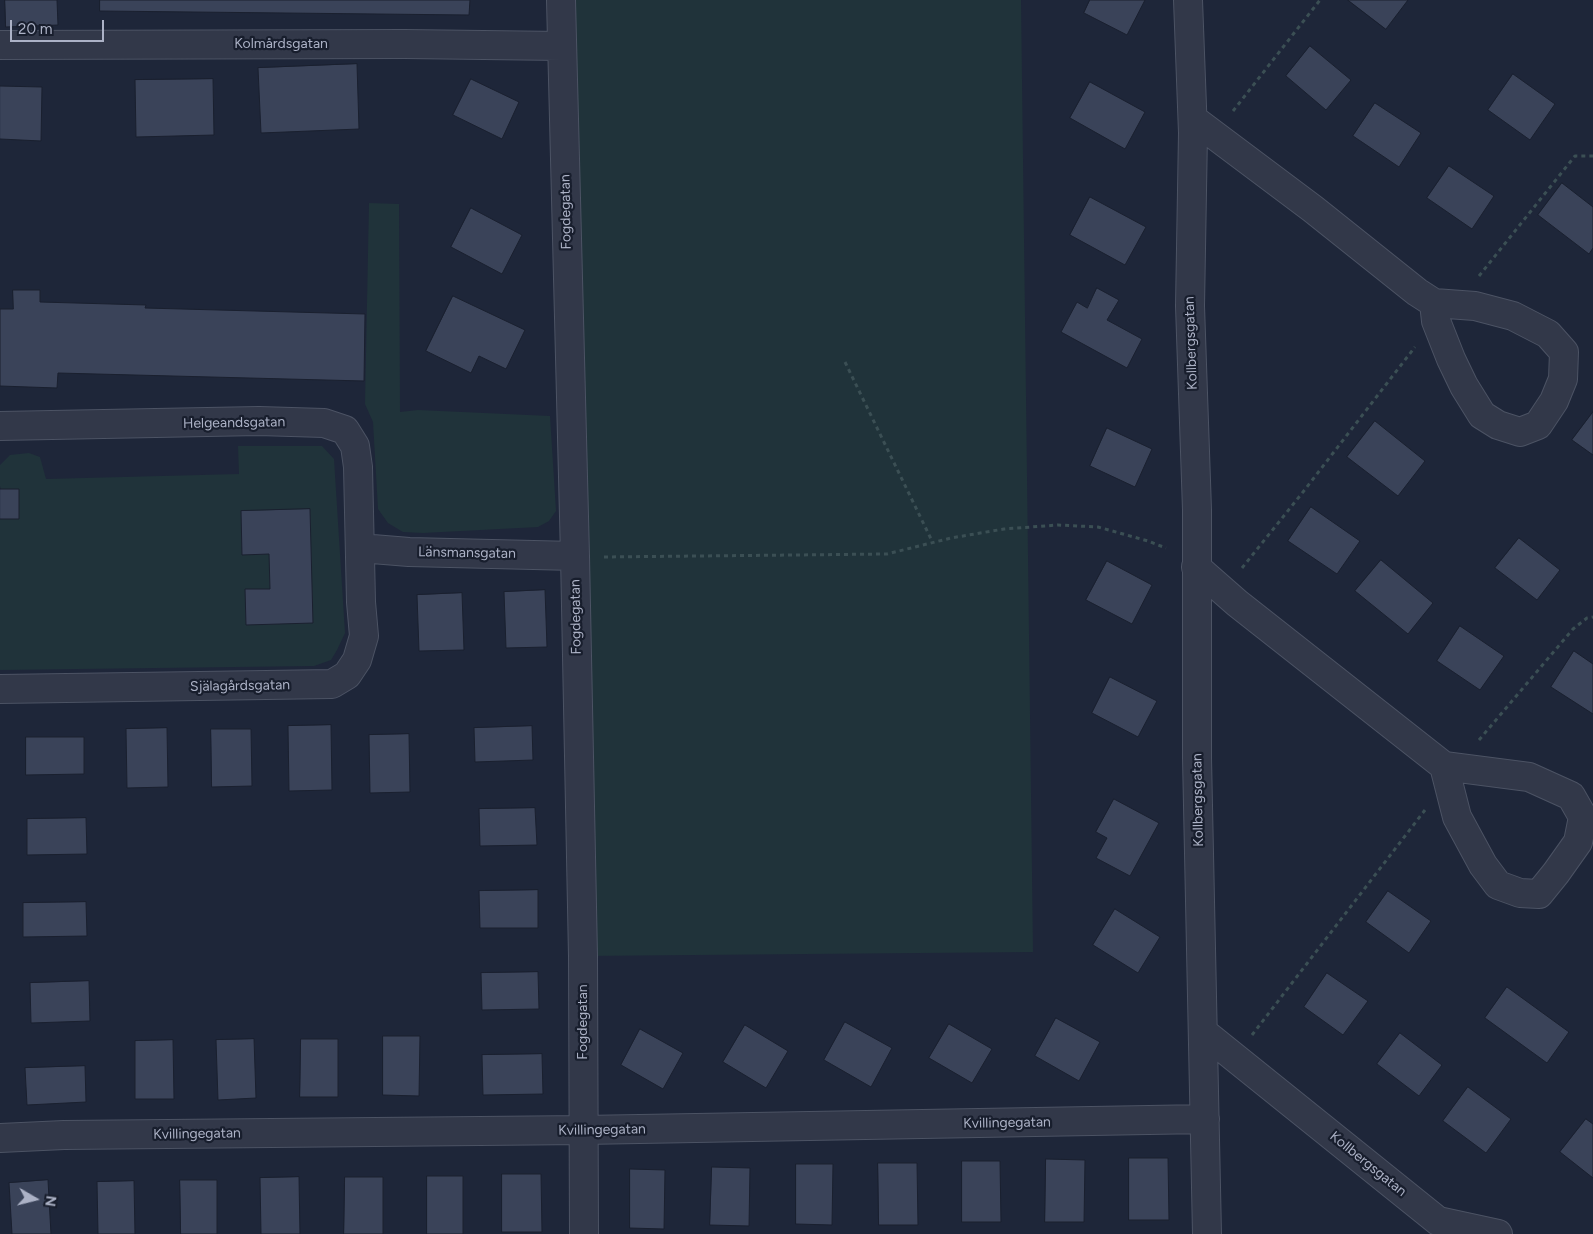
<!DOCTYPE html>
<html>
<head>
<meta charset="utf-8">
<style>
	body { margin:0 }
	#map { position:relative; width:1593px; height:1234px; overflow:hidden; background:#1e2639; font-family:Figtree,sans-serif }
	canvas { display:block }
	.north { position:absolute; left:10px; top:1174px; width:50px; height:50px; -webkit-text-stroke:4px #181e2d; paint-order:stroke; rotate:98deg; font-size:14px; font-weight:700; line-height:20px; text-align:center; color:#acb2c6 }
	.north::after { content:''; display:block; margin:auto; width:18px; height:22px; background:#acb2c6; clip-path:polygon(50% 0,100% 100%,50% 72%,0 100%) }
	.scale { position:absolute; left:10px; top:20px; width:94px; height:22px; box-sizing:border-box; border:2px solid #acb2c6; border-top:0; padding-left:6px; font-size:15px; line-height:18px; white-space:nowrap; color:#acb2c6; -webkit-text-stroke:4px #181e2d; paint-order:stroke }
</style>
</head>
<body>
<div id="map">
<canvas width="1593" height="1234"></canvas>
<div class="north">N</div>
<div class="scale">20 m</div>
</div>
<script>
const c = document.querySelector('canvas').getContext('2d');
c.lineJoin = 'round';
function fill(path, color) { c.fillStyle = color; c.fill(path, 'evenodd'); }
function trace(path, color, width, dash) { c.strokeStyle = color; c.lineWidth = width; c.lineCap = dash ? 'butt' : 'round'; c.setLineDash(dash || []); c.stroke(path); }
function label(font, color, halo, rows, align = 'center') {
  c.font = font + ' Figtree,sans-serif'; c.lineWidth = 4.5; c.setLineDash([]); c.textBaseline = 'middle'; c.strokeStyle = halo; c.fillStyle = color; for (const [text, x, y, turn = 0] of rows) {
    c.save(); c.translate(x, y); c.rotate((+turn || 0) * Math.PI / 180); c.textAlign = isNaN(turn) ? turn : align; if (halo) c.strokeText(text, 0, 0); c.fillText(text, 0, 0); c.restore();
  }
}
const green = new Path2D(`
	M561,0H1021L1033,952L583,956Z
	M369,203L399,204L400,412L418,410L550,416L556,511L549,521L538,527L423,533L403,532L388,523L378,509L373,422L365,404Z
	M238,446H322L334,459L345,633L337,650L331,660L314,666L0,670V519H19V489H1L0,486V465L10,455L29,453L40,457L46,479L239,474Z`);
const building = new Path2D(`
	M5,0H57L58,25L6,27Z
	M100,0H470L469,15L100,11Z
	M1090,0H1145L1127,35L1084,13Z
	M1348,0H1408L1386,29Z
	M1310,46L1351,80L1326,110L1286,76Z
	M357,64L359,129L261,133L258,68Z
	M1513,74L1555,104L1530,140L1488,110Z
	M213,79L214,135L136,137L135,80Z
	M471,79L519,102L502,139L453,115Z
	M1090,82L1145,112L1125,149L1070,118Z
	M0,86L42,87L41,141L0,139Z
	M1375,103L1421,133L1399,167L1353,136Z
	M1449,166L1494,196L1472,229L1427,198Z
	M1562,183L1593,207V248L1589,254L1538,215Z
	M1090,197L1146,227L1125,265L1070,235Z
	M471,208L522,235L502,274L451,247Z
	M1097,288L1119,300L1107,320L1142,339L1127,368L1061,332L1077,302L1087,308Z
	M13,290H40V302L146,305L145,308L365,314L364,381L58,373L57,388L0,386V309H13Z
	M453,296L525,330L506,369L479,356L471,373L426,351Z
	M1593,412V455L1572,440Z
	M1375,421L1425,461L1398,496L1347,457Z
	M1107,428L1152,449L1135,487L1090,466Z
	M0,489H19V519H0Z
	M1311,507L1360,541L1337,574L1288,541Z
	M310,509L313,623L246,625L245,589H270L269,554L242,555L241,511Z
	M1519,538L1560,570L1537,600L1495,568Z
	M1381,560L1433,603L1408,634L1355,591Z
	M1107,561L1152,585L1132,624L1086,600Z
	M545,590L547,647L506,648L504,592Z
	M462,593L464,650L419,651L417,595Z
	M1460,626L1504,656L1480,690L1437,661Z
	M1574,651L1593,664V714L1551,687Z
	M1110,677L1157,701L1138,737L1092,713Z
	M331,725L332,790L289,791L288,726Z
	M532,726L533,760L475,762L474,728Z
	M167,728L168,787L127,788L126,729Z
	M211,729H251L252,786L212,787Z
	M409,734L410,792L370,793L369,735Z
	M26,737H84V774L26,775Z
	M1114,799L1159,823L1130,876L1096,858L1107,838L1096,832Z
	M535,808L537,845L480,846L479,809Z
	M86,818L87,854L27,855V819Z
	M538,890V928H480L479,891Z
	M1388,891L1431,921L1409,953L1366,922Z
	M86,902L87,936L23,937V903Z
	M1115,909L1160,937L1138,973L1093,945Z
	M538,972L539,1009L482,1010L481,973Z
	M1327,973L1368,1001L1343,1035L1304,1007Z
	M89,981L90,1021L31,1023L30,983Z
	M1507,987L1569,1032L1547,1063L1485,1018Z
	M1056,1018L1100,1042L1079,1081L1035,1056Z
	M845,1022L892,1048L871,1087L824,1060Z
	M949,1024L992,1049L972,1083L929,1058Z
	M745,1025L788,1051L766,1088L723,1062Z
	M640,1029L683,1053L663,1089L621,1065Z
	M1400,1033L1442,1065L1419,1096L1377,1064Z
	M383,1036H420L419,1096L383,1095Z
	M254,1039L256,1098L218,1100L216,1040Z
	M301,1039H338V1097H300Z
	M173,1040L174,1099H135V1041Z
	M542,1054L543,1094L483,1095L482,1055Z
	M85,1066L86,1102L27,1105L25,1068Z
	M1468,1087L1511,1119L1486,1153L1443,1121Z
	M1586,1119L1593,1124V1178L1560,1152Z
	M1129,1158H1168L1169,1220H1129Z
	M1046,1159L1085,1160L1084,1222H1045Z
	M962,1161H1000L1001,1222H962Z
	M878,1163H917L918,1225H879Z
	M796,1164H833L832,1225L796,1224Z
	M712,1167L750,1168L749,1226L710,1225Z
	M630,1169L665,1170L664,1229L630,1228Z
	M502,1174H541L542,1232H502Z
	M427,1176H463V1234H427Z
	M299,1177L300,1234H261L260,1178Z
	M345,1177H383V1234H344Z
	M48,1180L51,1234H12L9,1183Z
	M180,1180H217V1234H181Z
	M134,1181L135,1234H98L97,1182Z`);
const path = new Path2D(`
	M1233,111L1320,0
	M1479,276L1575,156H1593
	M845,362L933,543
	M604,557L887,554L951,538L1004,529L1058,525L1098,527L1148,541L1166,548
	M1242,568L1303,492L1415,347
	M1479,740L1573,629L1587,618L1593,617
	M1252,1035L1425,810`);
const street = new Path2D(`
	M561,0L575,556L583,956L584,1234
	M1188,0L1193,133L1190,306L1197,510V758L1207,1234
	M0,45L405,44L562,46
	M1193,119L1313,209L1417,292L1434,303L1475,306L1513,316L1548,334L1564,352L1563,379L1554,401L1538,425L1520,432L1498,425L1482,415L1464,386L1451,359L1436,321L1434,303
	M0,426L259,421L324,423L345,430L355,446L358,467L361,602L364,636L357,660L347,675L332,684L0,689
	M360,548L409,552L575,556
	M1196,567L1237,603L1444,766L1529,777L1571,796L1583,817L1578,842L1556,873L1539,894L1520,893L1498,885L1483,865L1457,817L1444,766
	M1203,1032L1438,1221L1498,1234
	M0,1138L64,1135L583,1130L1205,1119`);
const streetNames = [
	["Kolmårdsgatan",281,44],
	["Fogdegatan",566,212,-91],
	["Kollbergsgatan",1191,343,-92],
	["Helgeandsgatan",234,423,-1],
	["Länsmansgatan",467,553,1],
	["Fogdegatan",576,617,-91],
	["Själagårdsgatan",240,686,-1],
	["Kollbergsgatan",1198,800,-91],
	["Fogdegatan",583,1022,-90],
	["Kvillingegatan",1007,1123,-1],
	["Kvillingegatan",602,1130,-1],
	["Kvillingegatan",197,1134,-1],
	["Kollbergsgatan",1368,1164,39]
];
fill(green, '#20333a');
fill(building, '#3a4359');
trace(building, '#1a202f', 1);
trace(street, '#4c5364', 30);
trace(path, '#3b4f54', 3, [4, 4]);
trace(street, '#323849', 28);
label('14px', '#acb2c6', '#181e2d', streetNames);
</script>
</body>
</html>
